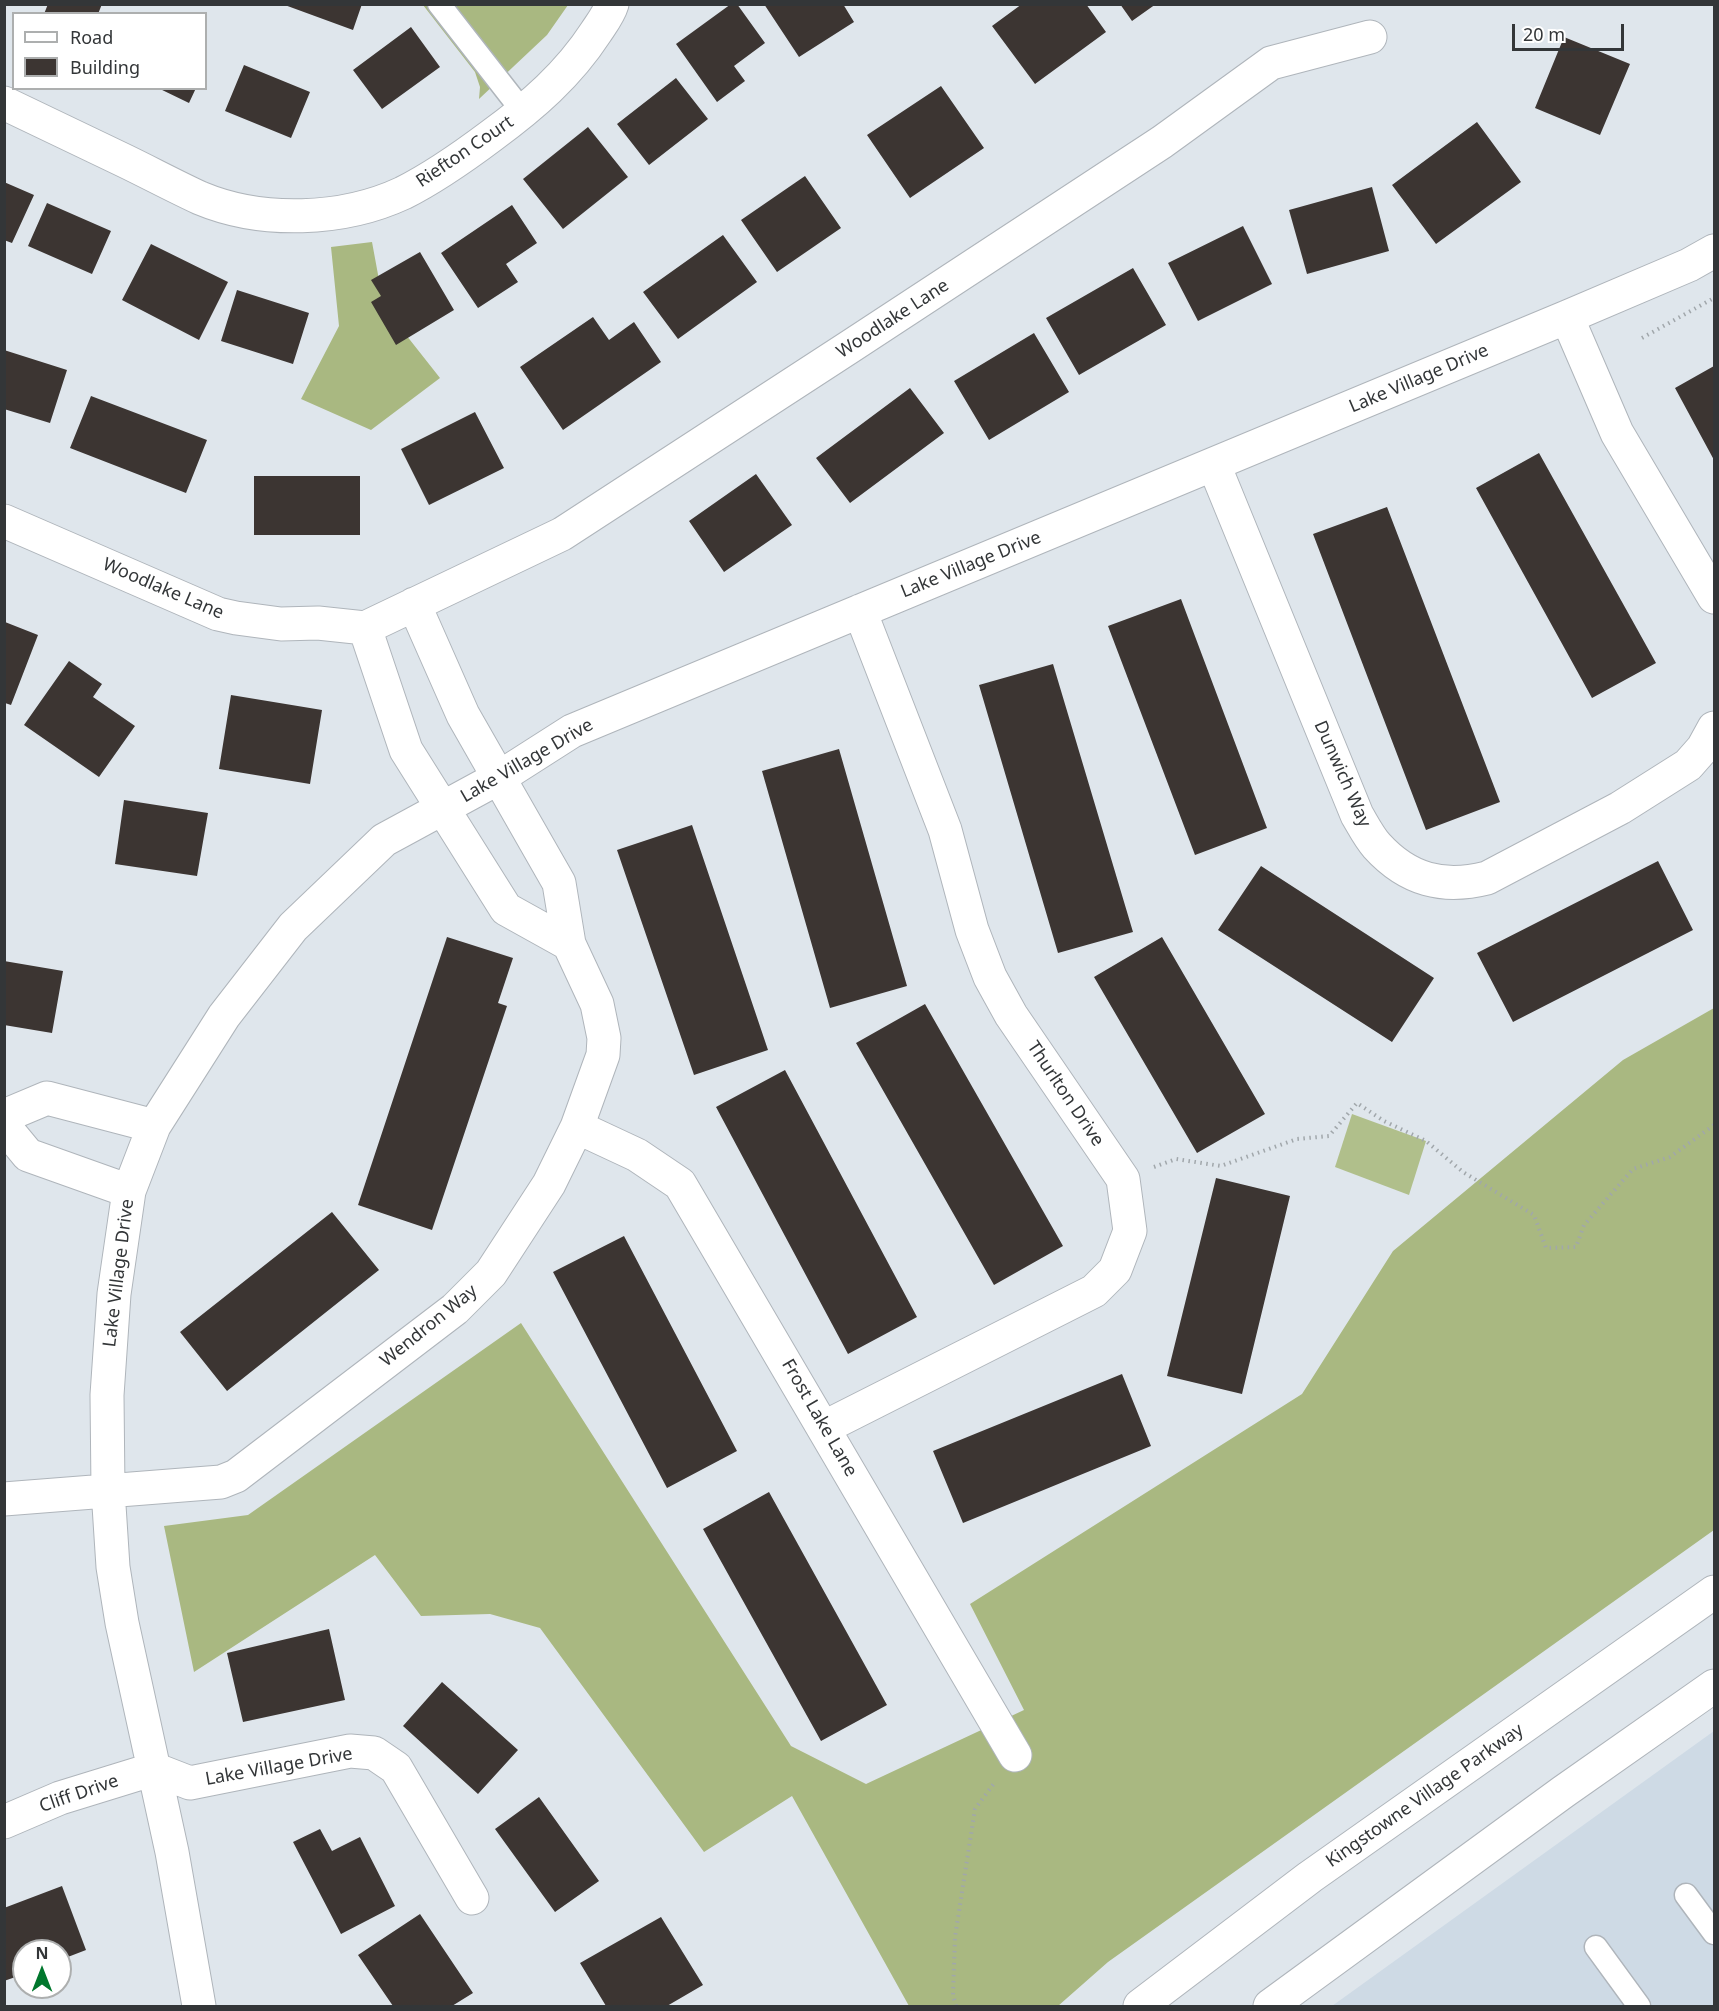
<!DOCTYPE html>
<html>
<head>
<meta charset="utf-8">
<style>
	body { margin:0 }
	#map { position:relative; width:1719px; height:2011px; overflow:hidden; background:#dfe6ec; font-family:"Noto Sans",sans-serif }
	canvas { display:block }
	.frame { position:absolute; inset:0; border:6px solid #333638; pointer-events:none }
	.legend { position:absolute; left:12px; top:12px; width:195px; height:78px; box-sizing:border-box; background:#fff; border:2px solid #adafaf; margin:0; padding:8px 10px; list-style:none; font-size:18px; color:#333638 }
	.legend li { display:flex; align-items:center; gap:12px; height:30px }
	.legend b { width:30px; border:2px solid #adafaf }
	.north { position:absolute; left:12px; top:1939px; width:60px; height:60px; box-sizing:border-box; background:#fff; border:2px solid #adafaf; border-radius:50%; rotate:0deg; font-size:16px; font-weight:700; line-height:24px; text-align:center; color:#333638 }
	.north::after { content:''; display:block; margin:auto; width:21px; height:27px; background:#00772d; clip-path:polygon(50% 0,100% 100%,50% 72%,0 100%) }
	.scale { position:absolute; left:1512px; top:24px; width:112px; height:27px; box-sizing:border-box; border:3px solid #333638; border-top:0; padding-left:8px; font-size:18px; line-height:21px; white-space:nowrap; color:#333638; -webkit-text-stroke:4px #fff; paint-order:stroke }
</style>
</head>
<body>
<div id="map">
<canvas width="1719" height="2011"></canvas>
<div class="frame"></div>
<ul class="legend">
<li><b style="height:8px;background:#fff"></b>Road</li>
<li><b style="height:16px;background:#3c3532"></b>Building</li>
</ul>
<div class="north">N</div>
<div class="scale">20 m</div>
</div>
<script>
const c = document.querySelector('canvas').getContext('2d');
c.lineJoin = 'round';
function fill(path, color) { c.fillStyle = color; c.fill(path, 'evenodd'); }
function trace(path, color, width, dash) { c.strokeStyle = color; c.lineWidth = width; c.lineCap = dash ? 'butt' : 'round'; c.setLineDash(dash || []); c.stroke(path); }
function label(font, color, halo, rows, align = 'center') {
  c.font = font + ' "Noto Sans",sans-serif'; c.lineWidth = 6; c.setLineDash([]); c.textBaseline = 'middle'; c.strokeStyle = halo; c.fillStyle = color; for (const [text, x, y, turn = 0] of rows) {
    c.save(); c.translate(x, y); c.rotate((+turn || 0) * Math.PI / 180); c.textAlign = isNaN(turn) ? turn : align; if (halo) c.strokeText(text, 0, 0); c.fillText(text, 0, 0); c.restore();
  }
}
const built = new Path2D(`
	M1714,1731V2006H1332Z`);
const green = new Path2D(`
	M1352,1114L1426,1141L1409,1195L1335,1167Z`);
const forest = new Path2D(`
	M423,5H568L547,35L479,99L480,87L475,72Z
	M372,242L384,307L440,378L371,430L301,399L339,326L331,247Z
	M1714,1008V1530L1108,1962L1058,2006H909L792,1796L704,1852L540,1628L490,1614L421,1616L375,1555L194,1672L164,1526L248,1515L521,1323L791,1746L866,1784L1024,1710L970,1604L1302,1394L1393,1251L1623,1060Z`);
const building = new Path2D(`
	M48,4H102L98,14H44Z
	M282,4H362L353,30Z
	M731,4H737L765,43L734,66L745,81L717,102L676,44Z
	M764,4H843L854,22L799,57Z
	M1022,4H1086L1106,32L1035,84L992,26Z
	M1120,4H1156L1132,21Z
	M411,27L440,67L382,109L353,70Z
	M1564,37L1630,64L1600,135L1535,108Z
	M244,65L310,92L291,138L225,111Z
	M676,78L708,119L649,165L617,124Z
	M941,86L984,148L910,198L867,135Z
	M158,88H196L189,103Z
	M1477,122L1521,182L1436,244L1392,185Z
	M588,127L628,177L563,229L523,179Z
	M805,176L841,228L777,272L741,220Z
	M4,182L34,195L12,243L4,240Z
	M1372,187L1389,251L1307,274L1289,210Z
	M47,203L111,231L92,274L28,246Z
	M512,205L537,243L506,264L518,282L478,308L441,253Z
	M1243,226L1272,284L1198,321L1168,263Z
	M723,235L757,282L678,339L643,292Z
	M151,244L228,282L199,340L122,300Z
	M420,252L454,310L396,345L371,302L381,296L371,280Z
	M1133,268L1166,325L1079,375L1046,318Z
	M237,290L309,313L293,364L221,341Z
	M593,317L609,340L634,322L661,362L563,430L520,367Z
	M1034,333L1069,392L989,440L954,381Z
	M4,350L67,370L50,423L4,409Z
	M1714,366V460L1675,388Z
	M910,388L944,433L850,503L816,458Z
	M91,396L207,440L186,493L70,448Z
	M475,412L504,468L429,505L401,449Z
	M1539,453L1656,663L1592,698L1476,488Z
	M756,474L792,525L724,572L689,521Z
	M254,476H360V535H254Z
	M1387,507L1500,802L1426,830L1313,534Z
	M1181,599L1267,828L1195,855L1108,626Z
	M5,622L38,635L11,705L5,703Z
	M69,661L102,684L93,697L135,726L99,777L24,725Z
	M1053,664L1133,932L1058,953L979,685Z
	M231,695L322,710L310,784L219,769Z
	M839,749L907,986L830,1008L762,771Z
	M124,800L208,813L197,876L115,864Z
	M692,825L768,1050L694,1075L617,850Z
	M1658,861L1693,930L1513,1022L1477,953Z
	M1261,866L1434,978L1392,1042L1218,930Z
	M447,937L513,958L498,1003L507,1006L432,1230L358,1205Z
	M1162,937L1265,1114L1197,1153L1094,977Z
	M4,961L63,971L52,1033L4,1025Z
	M925,1004L1063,1246L994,1285L856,1043Z
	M785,1070L917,1317L848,1354L716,1107Z
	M1216,1178L1290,1196L1242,1394L1167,1376Z
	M332,1212L379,1270L227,1391L180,1332Z
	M624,1236L737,1451L667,1488L553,1272Z
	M1122,1374L1151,1446L963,1523L933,1451Z
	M769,1492L887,1705L821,1741L703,1529Z
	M329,1629L345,1700L243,1722L227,1653Z
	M442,1682L518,1750L478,1794L403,1726Z
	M539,1797L599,1881L555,1912L495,1829Z
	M320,1829L332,1851L360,1837L395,1906L341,1934L293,1842Z
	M62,1886L86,1950L60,1960V1951H24V1974L4,1981V1908Z
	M420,1914L473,1993L452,2006H393L358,1955Z
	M661,1917L703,1985L667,2006H606L580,1963Z`);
const path = new Path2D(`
	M1642,338L1714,298
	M1154,1167L1176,1159L1221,1166L1297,1139L1329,1136L1357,1103L1384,1121L1426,1141L1463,1172L1534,1215L1546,1248L1576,1247L1584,1225L1633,1169L1670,1157L1714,1125
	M956,2006L953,1995L955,1937L975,1809L995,1782`);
const lane = new Path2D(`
	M439,4L524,113
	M1686,1895L1714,1933
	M1596,1947L1639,2006`);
const street = new Path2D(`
	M4,103C44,122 83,141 123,160C148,172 174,186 200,198C262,224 343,221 403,193C435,177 463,157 491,136C532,106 568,75 596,32C602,23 609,14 612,4
	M1567,317L1617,433L1714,597
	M1214,465L1357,815C1363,825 1369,837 1377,846C1408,880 1443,889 1487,878L1620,808L1688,765L1703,748L1714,728
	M4,521L218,614L236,618L281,624L318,623L365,628L562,534L851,346L1162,142L1271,63L1370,37
	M365,628L406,750L506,909L569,944
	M4,1116L47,1098L154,1126
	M4,1126L28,1155L129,1191
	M577,1127L637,1155L680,1184L1015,1755
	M825,1427L1094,1291L1115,1270L1130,1231L1123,1179L1011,1015L990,977L972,930L945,830L860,611
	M4,1499L221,1482L236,1476L455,1309L491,1273L549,1184L577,1127L603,1055L604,1038L597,1004L569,944L559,883L463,715L414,604
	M154,1769L190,1783L350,1751L374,1753L396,1768L472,1898
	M4,1822L60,1798L154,1769
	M199,2006L172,1852L122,1623L113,1567L108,1490L107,1395L114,1294L129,1191L154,1126L224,1016L293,927L384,840L500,777L572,731L1567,317L1689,265L1714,251`);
const secondary = new Path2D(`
	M1140,2006L1310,1877L1714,1592
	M1270,2006L1563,1792L1714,1686`);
const streetNames = [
	["Riefton Court",465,152,-34],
	["Woodlake Lane",893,319,-33],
	["Lake Village Drive",1419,379,-23],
	["Lake Village Drive",971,565,-22],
	["Woodlake Lane",163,589,23],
	["Lake Village Drive",527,761,-30],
	["Dunwich Way",1342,774,66],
	["Thurlton Drive",1065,1094,56],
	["Lake Village Drive",119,1273,-83],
	["Wendron Way",429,1326,-39],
	["Frost Lake Lane",819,1418,60],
	["Lake Village Drive",279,1767,-10],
	["Cliff Drive",79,1794,-19],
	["Kingstowne Village Parkway",1425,1796,-35]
];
fill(built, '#cedae5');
fill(green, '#b0bf8b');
fill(forest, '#a9b881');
fill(building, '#3c3532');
trace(lane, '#afb5bb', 25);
trace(street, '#afb5bb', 35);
trace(secondary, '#afb5bb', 35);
trace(path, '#a1a7ab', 4, [1.5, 4.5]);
trace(lane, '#fff', 22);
trace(street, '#fff', 33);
trace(secondary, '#fff', 33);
label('18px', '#333638', '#fff', streetNames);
</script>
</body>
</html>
